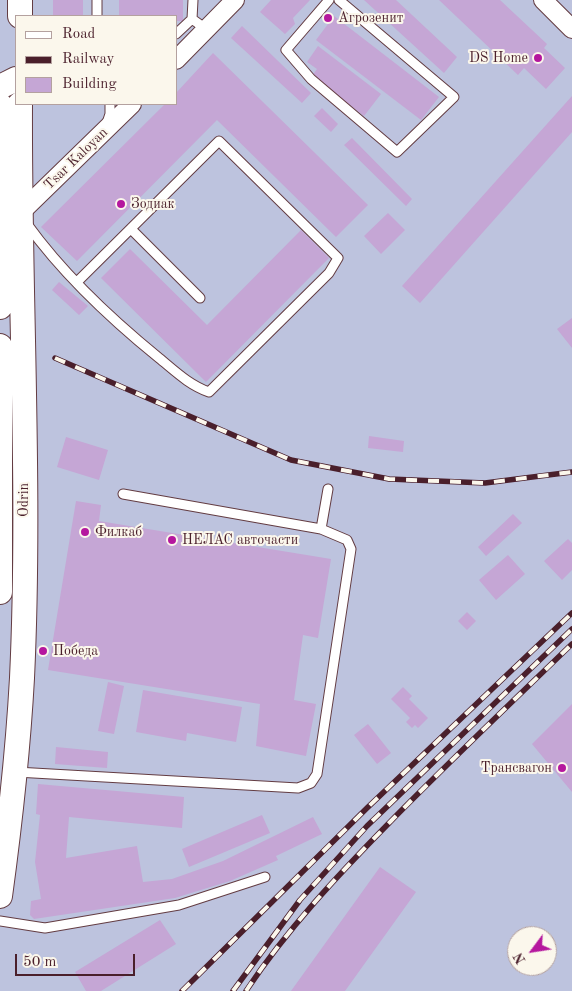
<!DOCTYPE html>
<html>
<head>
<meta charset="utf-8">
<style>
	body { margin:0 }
	#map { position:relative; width:572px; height:991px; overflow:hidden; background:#f0e1c2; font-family:"Old Standard TT",serif }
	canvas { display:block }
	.legend { position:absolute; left:15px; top:15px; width:162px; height:90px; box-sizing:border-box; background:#fbf7ec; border:1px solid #b4a19f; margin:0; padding:6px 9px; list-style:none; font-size:15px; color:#4a1f2b }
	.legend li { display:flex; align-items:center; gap:10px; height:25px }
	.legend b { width:25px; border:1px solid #b4a19f }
	.north { position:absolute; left:507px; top:926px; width:50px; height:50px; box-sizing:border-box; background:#fbf7ec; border:1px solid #b4a19f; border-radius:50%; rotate:239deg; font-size:14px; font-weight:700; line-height:20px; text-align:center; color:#4a1f2b }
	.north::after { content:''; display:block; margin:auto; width:18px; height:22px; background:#b5179e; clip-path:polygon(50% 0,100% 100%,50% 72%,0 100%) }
	.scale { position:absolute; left:15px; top:954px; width:120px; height:22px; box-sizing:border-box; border:2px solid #4a1f2b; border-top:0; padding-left:6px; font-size:15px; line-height:18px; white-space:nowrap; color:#4a1f2b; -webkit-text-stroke:4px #fbf7ec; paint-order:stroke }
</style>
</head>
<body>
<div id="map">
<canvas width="572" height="991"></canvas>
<ul class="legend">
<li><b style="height:6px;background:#fff"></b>Road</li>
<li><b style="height:6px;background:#4a1f2b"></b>Railway</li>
<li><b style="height:14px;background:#c5a6d5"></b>Building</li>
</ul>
<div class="north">N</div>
<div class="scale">50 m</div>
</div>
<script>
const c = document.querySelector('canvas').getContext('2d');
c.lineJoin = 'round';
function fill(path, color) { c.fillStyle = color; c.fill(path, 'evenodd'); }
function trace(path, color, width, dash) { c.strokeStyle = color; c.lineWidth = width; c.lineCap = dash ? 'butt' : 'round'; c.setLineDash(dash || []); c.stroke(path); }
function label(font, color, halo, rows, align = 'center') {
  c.font = font + ' "Old Standard TT",serif'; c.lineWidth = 4; c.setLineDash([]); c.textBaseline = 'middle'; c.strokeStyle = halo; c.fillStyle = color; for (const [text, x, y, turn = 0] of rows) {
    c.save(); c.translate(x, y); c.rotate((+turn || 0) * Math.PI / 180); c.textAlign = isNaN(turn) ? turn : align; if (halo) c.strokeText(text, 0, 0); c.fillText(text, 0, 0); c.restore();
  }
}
const industrial = new Path2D(`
	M0,0H572V991H0ZM16,16H176V104H16ZM517,936H547V966H517Z`);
const building = new Path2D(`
	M53,0H83V16H53Z
	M119,0H183V21H176V16L119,15Z
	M271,0H310L293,18L295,24L285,34L260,12Z
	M364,0H396L457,57L444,73Z
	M439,0H500L547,44L544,48L565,68L546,89L524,68L518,75Z
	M334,16L439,97L421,120L316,40Z
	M242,26L311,93L302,103L231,38Z
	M318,46L381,94L364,116L312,76L317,69L307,62Z
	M213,53L368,205L336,237L217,120L77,261L41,227L165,104H176V93Z
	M572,96V132L420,303L402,286Z
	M322,108L338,124L331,132L314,116Z
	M352,138L412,199L406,206L344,145Z
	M388,213L405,230L381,254L364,236Z
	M301,230L329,258L206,382L101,278L130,249L207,325Z
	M59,282L88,306L79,315L52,290Z
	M572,318V348L557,329Z
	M369,436L404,441L403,452L368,448Z
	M66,437L108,450L99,480L57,467Z
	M76,501L101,505L99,521L331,559L318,638L303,635L294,700L316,704L306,756L256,746L260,704L48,670Z
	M513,514L522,523L486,556L478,547Z
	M568,539L572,543V570L562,580L544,561Z
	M508,555L525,574L496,600L479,580Z
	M467,612L476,621L467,630L458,621Z
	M108,682L124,686L114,734L98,731Z
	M403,687L412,696L409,699L428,718L418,728L415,725L412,728L406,722L410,718L391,699Z
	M143,690L242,707L236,742L187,733L186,741L136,732Z
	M572,704V792L532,744Z
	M368,724L391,753L377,764L354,735Z
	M56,747L108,752L107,768L55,764Z
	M38,784L184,797L182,828L69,817L66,858L137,846L143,882L172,879L223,861L313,817L322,834L276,856L278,860L230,881L175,898L34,919L30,915L31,901L41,899L35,862L40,815L36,814Z
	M262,815L270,833L189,867L182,849Z
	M380,867L416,892L345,991H291Z
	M160,920L176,944L101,991H86L75,972Z`);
const lane = new Path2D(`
	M97,0V16
	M193,0L192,19L206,29
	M329,0L286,50L311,79L397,152L454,97L339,0
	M176,34L192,19
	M107,123L110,114V104
	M27,224C63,274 111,319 159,358C175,371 189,385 209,392L329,273L338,258L219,141L77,282
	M132,230L200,298
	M321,529L328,489
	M16,772L298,788L311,783L317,774L351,549L347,540L321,529L123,494
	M0,921L45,928L179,905L265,877`);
const street = new Path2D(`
	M543,0L572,29
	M176,60L235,0
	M19,214L132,104`);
const secondary = new Path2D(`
	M20,0V16
	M0,87L16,79
	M0,105V307
	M0,346V592
	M0,896C10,823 18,751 22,678C31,487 19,295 20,104`);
const rail = new Path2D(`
	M55,358L291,460L389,479L485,483L572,472
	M182,991L367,808L572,613
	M233,991L300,900L367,826L572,629
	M246,991C287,929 339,874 391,821C450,761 511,703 572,644`);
const markers = [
	[328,18,5,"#b5179e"],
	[538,58,5,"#b5179e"],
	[121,204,5,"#b5179e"],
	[85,532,5,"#b5179e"],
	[172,540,5,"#b5179e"],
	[43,651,5,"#b5179e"],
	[562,768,5,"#b5179e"]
];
const poiNames = [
	["Агрозенит",338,18],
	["DS Home",528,58,"right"],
	["Зодиак",131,204],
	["Филкаб",95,532],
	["НЕЛАС авточасти",182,540],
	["Победа",53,651],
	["Tрансвагон",552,768,"right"]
];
const streetNames = [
	["Tsar Kaloyan",76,159,-44],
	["Odrin",24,500,-90]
];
fill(industrial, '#bdc3de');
fill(building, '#c5a6d5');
trace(lane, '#633c42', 11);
trace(street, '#633c42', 20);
trace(secondary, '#633c42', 26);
trace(lane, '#fff', 9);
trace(street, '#fff', 18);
trace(secondary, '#fff', 24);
trace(rail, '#4a1f2b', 5.5);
trace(rail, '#fbf7ec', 4, [11]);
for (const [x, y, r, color] of markers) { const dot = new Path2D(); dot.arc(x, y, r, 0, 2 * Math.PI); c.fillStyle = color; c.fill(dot); trace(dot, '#fbf7ec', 2); }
label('14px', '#4a1f2b', '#fbf7ec', poiNames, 'left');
label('14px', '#4a1f2b', '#fbf7ec', streetNames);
</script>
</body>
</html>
